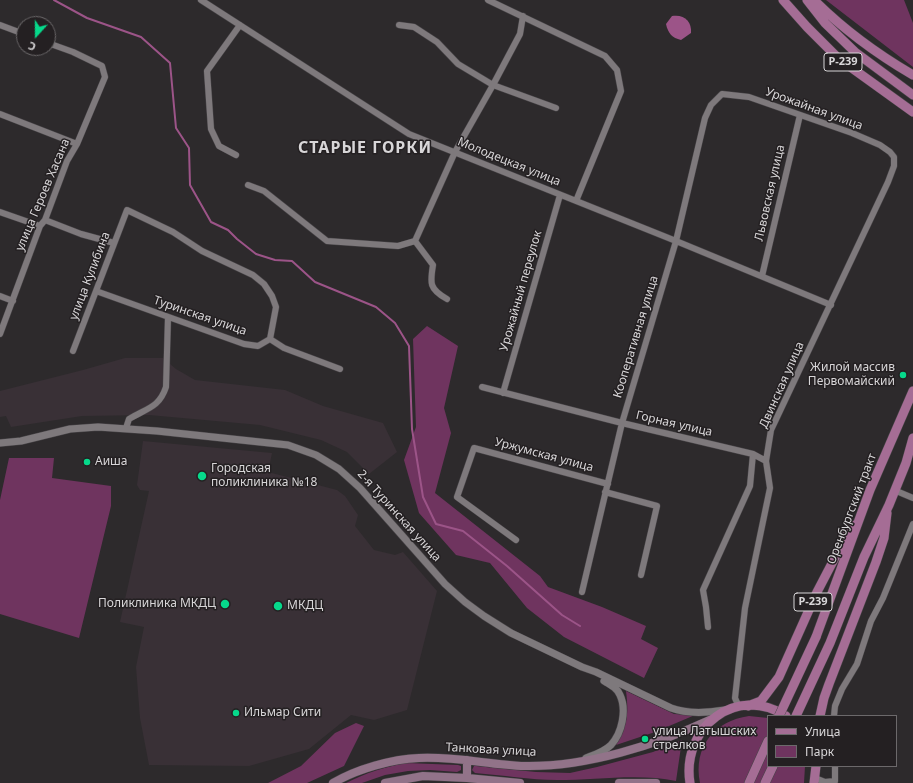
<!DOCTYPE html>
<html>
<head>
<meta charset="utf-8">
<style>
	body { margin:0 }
	#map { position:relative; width:913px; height:783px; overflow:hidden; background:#2d2a2c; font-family:"Noto Sans",sans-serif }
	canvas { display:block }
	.legend { position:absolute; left:767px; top:715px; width:130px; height:52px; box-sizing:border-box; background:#242022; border:1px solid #6c696b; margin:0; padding:5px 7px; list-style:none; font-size:12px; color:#d8d6d8 }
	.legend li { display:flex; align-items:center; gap:8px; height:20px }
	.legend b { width:20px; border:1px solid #6c696b }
	.north { position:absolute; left:16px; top:16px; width:40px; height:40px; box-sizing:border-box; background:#242022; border:1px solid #6c696b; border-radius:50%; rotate:201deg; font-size:11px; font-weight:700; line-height:16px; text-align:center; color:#d8d6d8 }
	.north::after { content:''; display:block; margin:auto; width:14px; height:18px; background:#06d98b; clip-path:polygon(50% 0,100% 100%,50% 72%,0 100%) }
</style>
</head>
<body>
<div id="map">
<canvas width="913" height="783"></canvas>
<ul class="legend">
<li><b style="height:5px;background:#a56d95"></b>Улица</li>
<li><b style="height:11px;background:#6f345f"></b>Парк</li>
</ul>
<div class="north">С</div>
</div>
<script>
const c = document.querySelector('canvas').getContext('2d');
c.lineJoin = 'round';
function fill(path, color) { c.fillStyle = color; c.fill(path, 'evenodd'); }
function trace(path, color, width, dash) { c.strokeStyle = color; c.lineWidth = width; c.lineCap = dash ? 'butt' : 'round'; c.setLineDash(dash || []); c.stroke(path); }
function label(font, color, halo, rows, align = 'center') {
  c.font = font + ' "Noto Sans",sans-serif'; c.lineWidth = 3; c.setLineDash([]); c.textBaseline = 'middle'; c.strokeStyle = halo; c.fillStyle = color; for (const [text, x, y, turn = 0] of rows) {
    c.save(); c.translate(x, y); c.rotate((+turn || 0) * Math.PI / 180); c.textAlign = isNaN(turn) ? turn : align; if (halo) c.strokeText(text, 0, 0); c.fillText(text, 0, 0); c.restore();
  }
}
const built = new Path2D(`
	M125,358H163L176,369L195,380L285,390L323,406L383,423L397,452L369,474L347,452L321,440L260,425L149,415L82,416L11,427L6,416L0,417V391L83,370Z
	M143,441L272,453L268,472L337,490L345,496L358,515L355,526L374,550L395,555L403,552L437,591L407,710L374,720L351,715L309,749L249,766L149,765L140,718L136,667L144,627L120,622L149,491L140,490L137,485Z`);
const green = new Path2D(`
	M826,0H904L913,23V67Z
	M427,326L458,346L444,408L451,433L435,493L540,576L548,587L602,607L646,626L641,639L658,648L644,678L564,637L527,608L490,563L456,555L419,513L404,460L416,427L413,339Z
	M9,458H54L52,478L111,486V506L79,638L0,614V500Z
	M626,691L674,714L695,715L655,732L616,745C627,725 629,715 626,691Z
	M749,716L768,718V766H805L804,783H700C693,747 714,721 749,716Z
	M356,723L364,726L344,766L307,783H268L301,766L335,733Z
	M682,740L676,781C640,773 595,780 557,780C530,780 502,775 475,773L472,770L474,766H476L536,772L570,773L597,767L653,752Z
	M406,763L458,765L461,766V770L457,772L430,770L408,771L385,775L362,783H346C366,773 384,767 406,763Z`);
const water = new Path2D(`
	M672,16C684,14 692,21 691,33L681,40C672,38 668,33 666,24Z`);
const stream = new Path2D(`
	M54,0L87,18L141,37L170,63L176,128L189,148L190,185L211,222L228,230L237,239L256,254L275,260L292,261L315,282L376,307L395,323L409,346L412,429L423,497L436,524L463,531L507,566L562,615L580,626`);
const minor = new Path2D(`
	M201,0L409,134L676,241L831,305
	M488,0L605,56L617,70L621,91L576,201
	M0,25L24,34
	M399,25L414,27L437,42L458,64L493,85L556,108
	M0,114L77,144
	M236,155L219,146L211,129L207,71L240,25
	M248,185L264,191L327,241L398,246L415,241L455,152L493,85L520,34L523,16
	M0,212L40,226
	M45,220L81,234L114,243
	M415,241L433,265C430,283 429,289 447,299
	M762,276L800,115
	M96,291L244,344L258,346L270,339L284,348L340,369
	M0,296L13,301
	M0,334L40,226L45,220L67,161L77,144L105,77L102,66L73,52L48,43
	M73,351L127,210L173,232L202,251L253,275L264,284L272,296L276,307L270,339
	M482,387L622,423L753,454L766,461
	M503,393L560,195
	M126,428L129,419C147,408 159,408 166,387L168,317
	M894,490L913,498
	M605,492L657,506L641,575
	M516,540L457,497L474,448L608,484
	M582,592L622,423L676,241L705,118L711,105L722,94L749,97L852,133L880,145L890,152L894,157V166L888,182L771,430L766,461L770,488L745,608L735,698L739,707
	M708,627L706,607L703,590L750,486L753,454
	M834,716L835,706L842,689L857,664L871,621L883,598L913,524
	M815,778L825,782L835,781V766`);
const tertiary = new Path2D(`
	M0,443L21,441L70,429L98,427L157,431L288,445L316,455L339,469L360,488L445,584L465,602L484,616L511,633L582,667L596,672L671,708C687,714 707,713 725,710
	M586,758C594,755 604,752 611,745C622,733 627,710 620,695C617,688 611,685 604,681`);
const secondary = new Path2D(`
	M467,778V760
	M333,783C357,769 392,759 419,758C455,756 490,765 525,766C587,767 656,745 712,719
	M385,783L423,776L467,778L520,783
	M619,783H656`);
const primary = new Path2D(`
	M783,0L807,27L838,58L913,112
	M807,0L825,23L855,52L913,95
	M814,0C843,29 877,54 913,75
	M816,637L870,490L913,391
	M748,706L761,701L779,677L817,592L852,525
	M796,716L830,643L864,557L889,505L906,463L913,438
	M820,716L824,698L829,684L876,562L884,538L887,513
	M690,783C681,727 737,684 786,716
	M749,783L768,741
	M765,783L773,766
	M814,783L816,766`);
const primaryBridge = new Path2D(`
	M779,716L816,637`);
const markers = [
	[903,375,4,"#06d98b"],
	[87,462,4,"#06d98b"],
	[202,476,5,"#06d98b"],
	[225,604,5,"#06d98b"],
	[278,606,5,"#06d98b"],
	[236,713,4,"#06d98b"],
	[645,739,4,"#06d98b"]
];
const shields = [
	[843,62,38],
	[813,602,38]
];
const shieldNames = [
	["Р-239",843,62],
	["Р-239",813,602]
];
const streetNames = [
	["Урожайная улица",814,109,20],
	["Молодецкая улица",509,162,22],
	["Львовская улица",770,193,-77],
	["улица Героев Хасана",43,195,-67],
	["улица Кулибина",90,276,-69],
	["Урожайный переулок",521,291,-74],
	["Туринская улица",200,316,19],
	["Кооперативная улица",636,337,-73],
	["Двинская улица",782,385,-66],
	["Горная улица",674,424,13],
	["Уржумская улица",544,455,15],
	["Оренбургский тракт",852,509,-69],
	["2-я Туринская улица",399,516,48],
	["Танковая улица",491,750,3]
];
const poiNames = [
	["Жилой массив",895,368,"right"],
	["Первомайский",895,382,"right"],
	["Аиша",95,462],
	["Городская",211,469],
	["поликлиника №18",211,483],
	["Поликлиника МКДЦ",216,604,"right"],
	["МКДЦ",287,606],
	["Ильмар Сити",244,713],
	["улица Латышских",653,732],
	["стрелков",653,746]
];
const districtNames = [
	["СТАРЫЕ ГОРКИ",365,148]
];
fill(built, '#393036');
fill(green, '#6f345f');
fill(water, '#9c5488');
trace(stream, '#9c5488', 2);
trace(minor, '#484548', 7);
trace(tertiary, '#484548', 8);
trace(secondary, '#484548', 9);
trace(primary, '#484548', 10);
trace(minor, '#7e797c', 6);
trace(tertiary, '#7e797c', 7);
trace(secondary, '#927389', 8);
trace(primary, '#a56d95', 9);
trace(primaryBridge, '#484548', 10, []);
trace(primaryBridge, '#a56d95', 9);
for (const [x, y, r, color] of markers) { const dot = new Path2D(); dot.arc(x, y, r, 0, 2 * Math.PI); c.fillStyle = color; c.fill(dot); trace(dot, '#242022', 1.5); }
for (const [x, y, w] of shields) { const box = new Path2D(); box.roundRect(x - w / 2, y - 9, w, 18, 3); c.fillStyle = '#242022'; c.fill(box); trace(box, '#d8d6d8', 1); }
label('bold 11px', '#d8d6d8', null, shieldNames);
label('12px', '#d8d6d8', '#242022', streetNames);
label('12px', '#d8d6d8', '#242022', poiNames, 'left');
c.letterSpacing = '1px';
label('bold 16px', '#d8d6d8', '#242022', districtNames);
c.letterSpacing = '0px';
</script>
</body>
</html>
